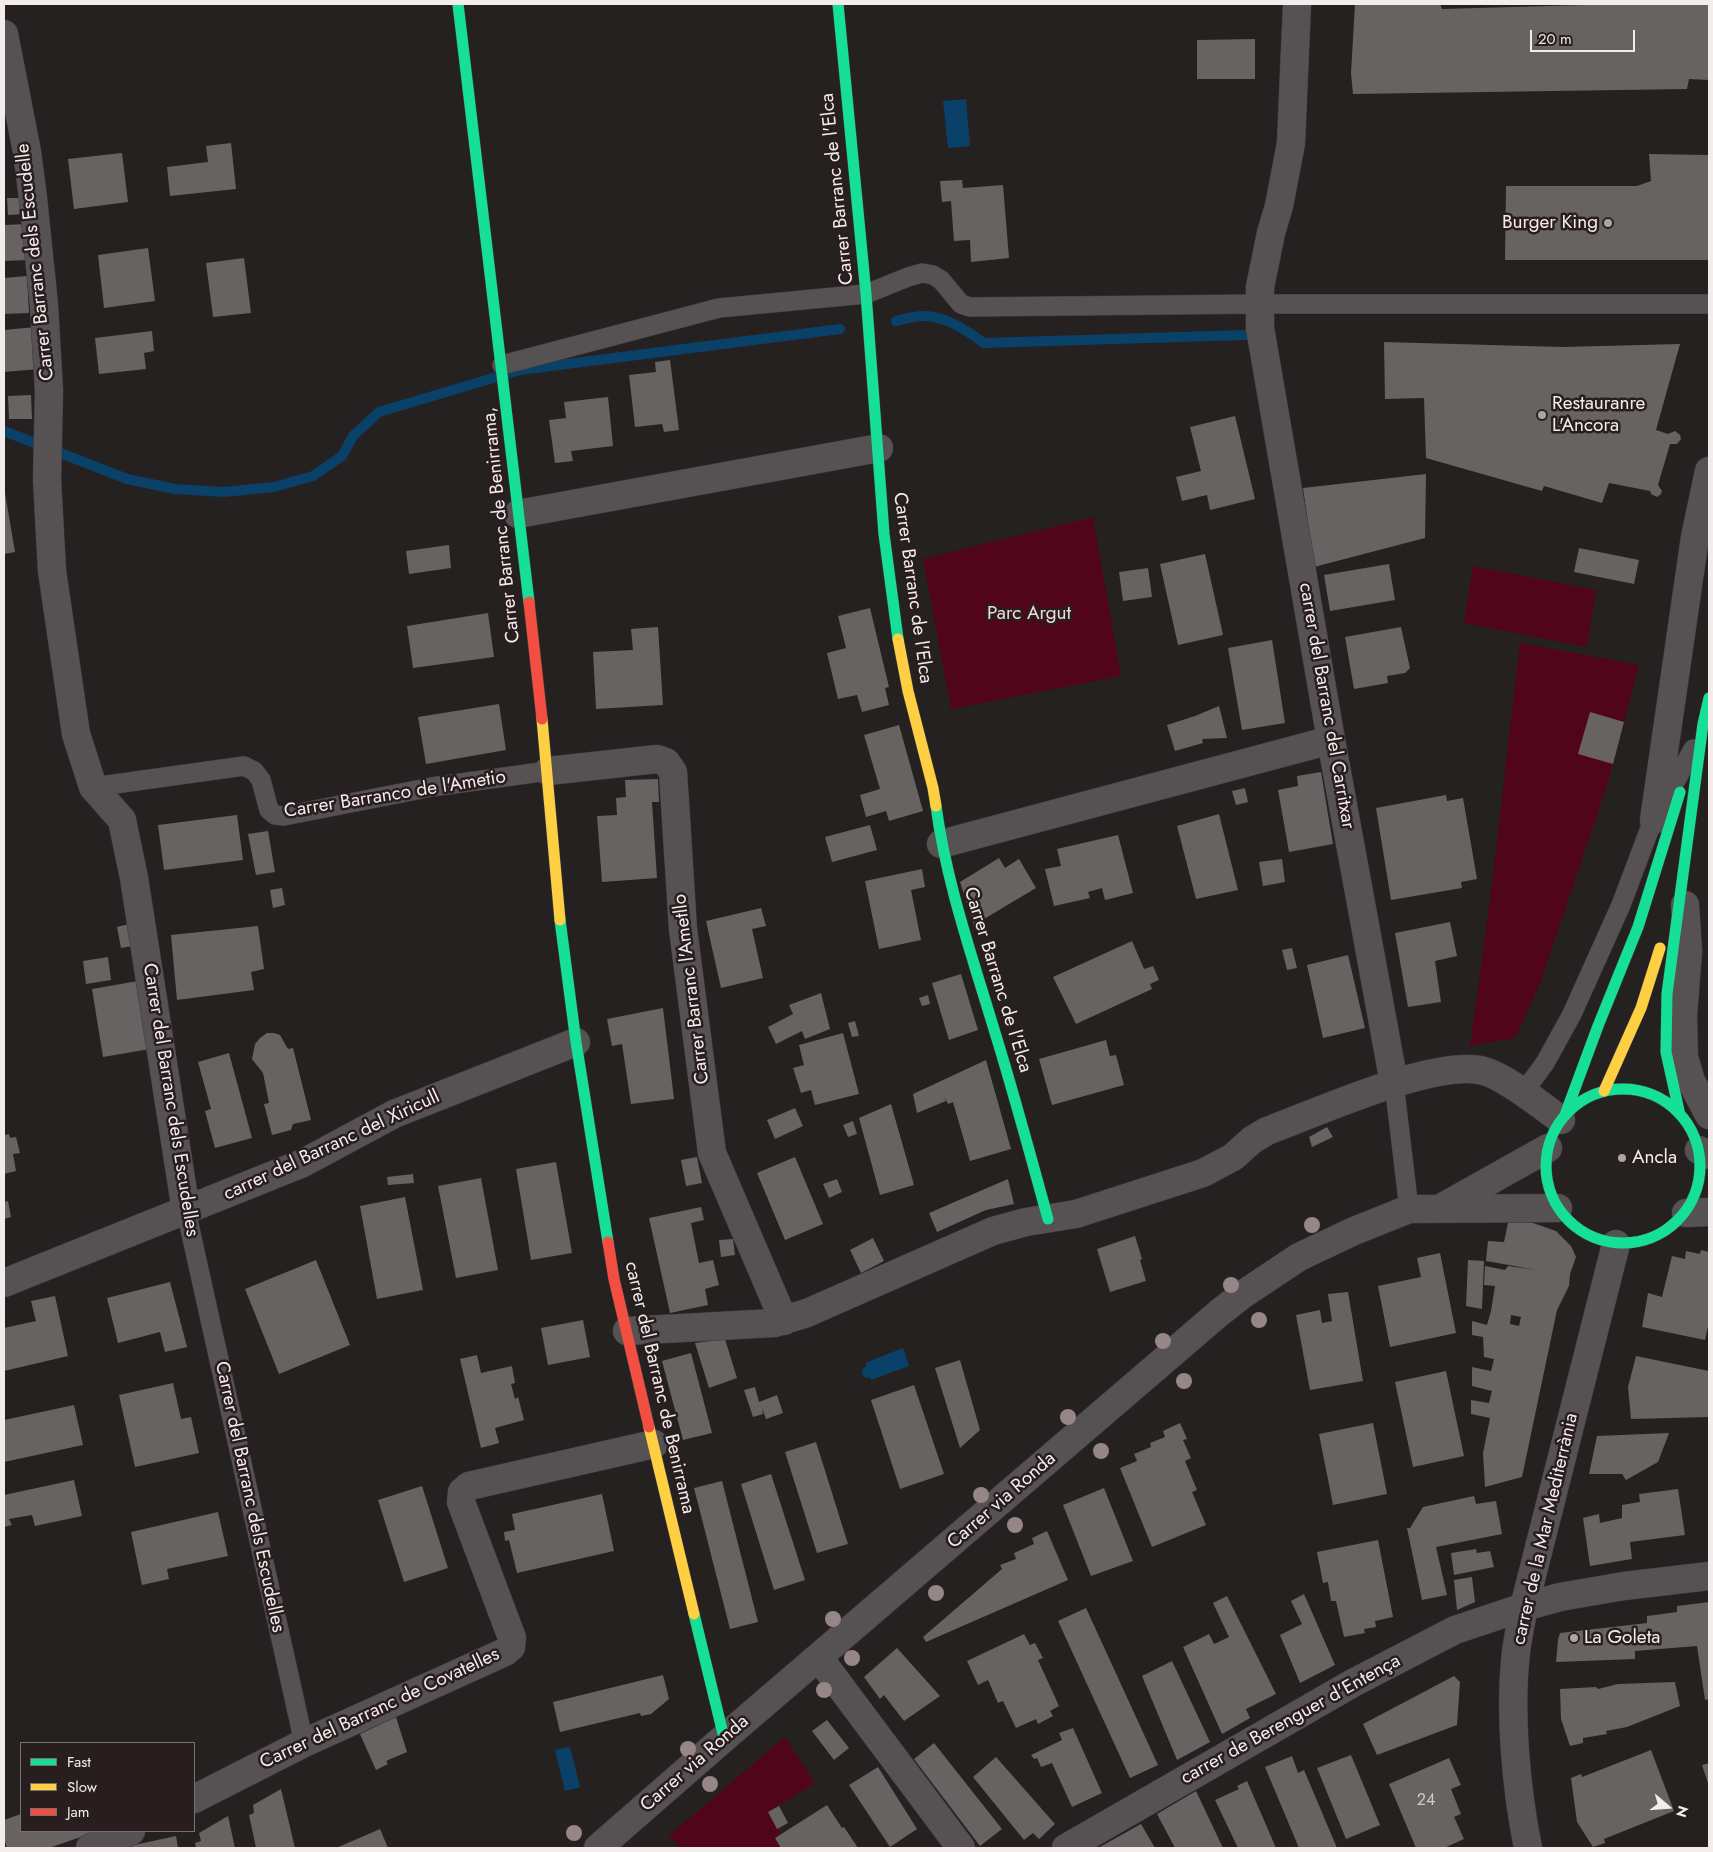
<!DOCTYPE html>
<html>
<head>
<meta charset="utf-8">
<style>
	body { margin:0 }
	#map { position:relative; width:1713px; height:1852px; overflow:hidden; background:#262121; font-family:Jost,sans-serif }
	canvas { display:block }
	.frame { position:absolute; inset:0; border:5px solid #f4ecec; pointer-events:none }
	.legend { position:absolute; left:20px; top:1742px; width:175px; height:90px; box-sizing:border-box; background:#291e1f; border:1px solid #7a7071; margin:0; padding:6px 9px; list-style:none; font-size:15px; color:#f4ecec }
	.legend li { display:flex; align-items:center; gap:10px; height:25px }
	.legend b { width:25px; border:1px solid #7a7071 }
	.north { position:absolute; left:1643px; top:1782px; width:50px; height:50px; -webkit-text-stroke:4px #291e1f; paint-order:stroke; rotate:108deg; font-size:14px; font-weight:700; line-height:20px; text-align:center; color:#f4ecec }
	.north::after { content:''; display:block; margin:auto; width:18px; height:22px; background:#f4ecec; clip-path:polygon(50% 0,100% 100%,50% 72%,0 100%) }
	.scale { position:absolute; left:1530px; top:30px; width:105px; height:22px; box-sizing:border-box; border:2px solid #f4ecec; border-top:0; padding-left:6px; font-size:15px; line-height:18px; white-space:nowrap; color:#f4ecec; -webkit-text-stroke:4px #291e1f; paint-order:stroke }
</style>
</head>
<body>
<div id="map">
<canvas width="1713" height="1852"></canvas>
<div class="frame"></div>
<ul class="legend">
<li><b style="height:6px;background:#16e098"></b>Fast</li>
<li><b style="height:6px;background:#ffcf43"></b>Slow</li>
<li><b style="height:6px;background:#f24e42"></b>Jam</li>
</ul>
<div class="north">N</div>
<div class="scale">20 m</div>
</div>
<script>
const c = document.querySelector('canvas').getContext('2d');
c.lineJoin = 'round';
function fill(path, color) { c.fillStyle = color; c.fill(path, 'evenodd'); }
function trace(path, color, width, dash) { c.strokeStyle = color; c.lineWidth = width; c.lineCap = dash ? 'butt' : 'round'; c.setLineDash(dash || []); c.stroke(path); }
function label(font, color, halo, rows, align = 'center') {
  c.font = font + ' Jost,sans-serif'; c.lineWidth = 5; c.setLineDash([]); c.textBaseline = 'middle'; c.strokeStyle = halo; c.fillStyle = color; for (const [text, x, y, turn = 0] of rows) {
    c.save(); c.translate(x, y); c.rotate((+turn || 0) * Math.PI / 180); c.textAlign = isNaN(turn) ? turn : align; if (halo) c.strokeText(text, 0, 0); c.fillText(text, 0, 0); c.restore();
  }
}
const green = new Path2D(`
	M1093,517L1121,676L951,709L923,559Z
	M1473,566L1596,590L1587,647L1464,623Z
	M1520,643L1639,665L1609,779L1591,833L1539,986L1515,1038L1470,1046L1490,900Z
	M785,1737L815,1783L768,1812L781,1834L775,1838L781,1848H680L669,1836Z`);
const water = new Path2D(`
	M966,99L970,146L948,148L943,101Z
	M903,1348L909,1366L871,1380L869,1377L866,1378L863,1376L862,1370L867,1365L865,1363Z
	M570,1747L580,1787L565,1791L555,1750Z`);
const stream = new Path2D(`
	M896,321C904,319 914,316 923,316C946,316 966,330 984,343L1245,335
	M4,431L127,479L175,489L224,492L274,487L313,476L342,456L353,436L379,412L520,370L840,329`);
const building = new Path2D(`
	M1355,4H1440L1442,9L1621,4H1709V80L1689,79L1687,89L1353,94L1351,73Z
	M1255,39V79H1197V40Z
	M231,143L236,189L170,196L167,167L208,162L206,146Z
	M122,153L128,202L74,209L68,159Z
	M1649,154L1709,155V260H1505L1506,186H1637L1651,181Z
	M962,180L963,188L1003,185L1009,258L971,262L970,240L954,241L951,201L942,202L940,181Z
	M7,198H23L24,214L8,215Z
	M26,224L28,260L4,261V225Z
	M148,248L155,301L104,308L98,255Z
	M244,258L251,313L213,317L206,263Z
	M27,276L29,313L4,314V278Z
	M36,327L39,369L4,372V330Z
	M152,331L154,351L144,353L146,369L99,374L95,338Z
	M1384,342L1562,347L1680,344L1656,430L1668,434L1675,431L1680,435L1681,439L1677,444H1670L1658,485L1662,491L1661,494L1657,497L1651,494L1650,491L1609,483L1602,503L1544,486L1542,491L1426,458L1424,398L1385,399Z
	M670,360L679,430L664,432L662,424L635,427L629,375L656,372L655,362Z
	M31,395L32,419H9L8,396Z
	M608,397L613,446L571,451L573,461L555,463L549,420L566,418L564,402Z
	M1235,416L1255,499L1210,510L1207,495L1182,501L1176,477L1201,471L1190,427Z
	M1426,474L1425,538L1314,567L1303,488Z
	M4,487L15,552L4,554Z
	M449,545L451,568L409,574L406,551Z
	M1579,548L1639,560L1634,584L1574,572Z
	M1205,554L1223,635L1178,645L1160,564Z
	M1389,564L1395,600L1330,611L1324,575Z
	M1148,568L1152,597L1123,601L1119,572Z
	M870,608L889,687L885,688L889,705L862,712L857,695L838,699L827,653L846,648L838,616Z
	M488,613L494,657L413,668L407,626Z
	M658,627L663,705L596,709L593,652L633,650L631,629Z
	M1401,627L1410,668L1405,673L1387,676L1388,683L1354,689L1345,637Z
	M1272,640L1285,723L1242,730L1228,648Z
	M499,704L506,750L426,764L418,717Z
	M1219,706L1227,738L1202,739L1203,743L1175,751L1167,725L1195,716Z
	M1590,712L1624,722L1613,764L1578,754Z
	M899,725L923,811L889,821L886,811L866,817L860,795L880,789L864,735Z
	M1321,772L1333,844L1289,852L1278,790L1298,786L1297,776Z
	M658,779L659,802H652L657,878L602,882L597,816L617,815L616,798L626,797L625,780Z
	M1245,788L1248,802L1236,805L1232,791Z
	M1446,795L1447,801L1463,798L1477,879L1461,882L1462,888L1391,900L1376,808Z
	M1219,814L1238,890L1196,899L1177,826Z
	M237,815L243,860L164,870L158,825Z
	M870,825L877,850L832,862L825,837Z
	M268,831L275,872L256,875L248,834Z
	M1118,835L1133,893L1105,900L1102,888L1088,892L1090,898L1054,906L1045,869L1061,866L1057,849Z
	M999,858L1005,868L1019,859L1036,888L974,925L960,882Z
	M1282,859L1285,882L1263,886L1259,862Z
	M922,869L925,887L911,890L921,940L879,949L865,881Z
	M282,888L285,905L273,908L270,890Z
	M761,908L766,926L752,929L763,978L721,988L706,921Z
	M1450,922L1457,956L1435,961L1441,1002L1408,1007L1395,933Z
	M129,924L133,946L121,948L117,927Z
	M258,926L264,969L251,972L254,990L177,1000L171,935Z
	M1132,941L1144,969L1153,966L1159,980L1150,984L1152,989L1076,1024L1053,977Z
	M1292,948L1297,968L1287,970L1282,950Z
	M1348,955L1365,1028L1323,1038L1307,965Z
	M108,957L111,980L86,984L83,961Z
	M961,974L978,1030L949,1040L932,983Z
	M138,981L150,1049L103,1057L92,989Z
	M821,993L830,1029L805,1039L802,1031L776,1044L768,1027L793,1014L789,1005Z
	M928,995L930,1004L922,1006L919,998Z
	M663,1008L674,1099L631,1104L622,1044L612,1046L607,1019Z
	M855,1021L859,1036L852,1037L848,1023Z
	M267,1033H274L280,1035L288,1049L293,1048L311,1120L293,1124L291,1130L272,1135L264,1104L269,1103L263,1073L252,1059L255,1044L260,1038Z
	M843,1033L859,1094L815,1105L811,1090L801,1093L793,1068L804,1065L799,1045Z
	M1106,1040L1110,1056L1116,1055L1124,1085L1052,1105L1039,1059Z
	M229,1053L252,1138L215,1148L205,1111L211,1109L198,1062Z
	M986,1060L1011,1149L970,1161L953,1102L948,1104L944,1096L946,1101L917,1113L913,1094Z
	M891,1104L914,1185L880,1195L859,1118Z
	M795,1108L803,1126L775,1139L767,1120Z
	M853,1121L857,1134L848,1137L843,1125Z
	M1327,1127L1333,1137L1312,1147L1309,1137Z
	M9,1134L10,1138L16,1137L20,1153L13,1154L16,1171L4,1174V1135Z
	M697,1157L702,1183L686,1186L681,1160Z
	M795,1157L823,1224L785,1240L757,1173Z
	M556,1162L572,1253L531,1260L516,1169Z
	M413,1174L414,1183L388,1185L387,1177Z
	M481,1178L498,1270L456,1278L438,1186Z
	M837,1179L842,1192L829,1198L823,1184Z
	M1008,1179L1014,1204L986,1210L937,1232L929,1213Z
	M405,1197L423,1290L377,1299L360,1206Z
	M8,1201L11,1217L4,1219V1202Z
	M701,1207L704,1220L691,1223L699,1263L713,1260L719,1285L705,1289L708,1305L670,1313L649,1218Z
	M1520,1221L1533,1223L1556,1231L1571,1246L1576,1257L1570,1274L1569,1286L1557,1310L1522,1477L1485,1487L1483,1453L1490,1418L1471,1414V1400L1489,1403L1492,1391L1472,1386V1367L1491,1371L1494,1359L1484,1357L1483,1337L1472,1335V1321L1487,1325L1491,1311L1495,1286L1484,1285L1485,1266L1505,1270L1508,1266L1537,1270L1486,1261L1488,1241L1504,1242L1508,1223ZM1511,1315L1521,1317L1519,1326L1510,1324Z
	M1135,1236L1142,1259L1140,1260L1146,1281L1110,1292L1097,1249Z
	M873,1238L884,1261L861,1273L850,1250Z
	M733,1239L735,1255L721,1257L719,1240Z
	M1701,1250L1709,1252V1322L1705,1340L1642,1327L1648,1293L1662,1297L1672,1256L1685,1259L1686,1251L1700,1254Z
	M1440,1253L1456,1333L1390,1347L1378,1286L1421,1277L1417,1258Z
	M316,1260L350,1345L279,1374L245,1289Z
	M1468,1260L1484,1261L1482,1309L1466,1306Z
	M170,1282L187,1347L165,1352L160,1332L118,1343L107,1298Z
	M1348,1292L1363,1381L1310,1390L1296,1315L1320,1310L1322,1323L1332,1321L1328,1294Z
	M55,1296L68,1356L4,1371V1328L36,1321L31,1301Z
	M583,1320L590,1357L548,1365L541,1328Z
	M725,1339L737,1378L709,1388L695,1343Z
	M691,1353L712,1433L683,1440L662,1361Z
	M477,1355L481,1373L512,1366L515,1383L511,1384L515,1399L518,1397L524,1420L495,1428L499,1443L481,1448L460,1359Z
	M1636,1356L1709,1371V1417L1631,1419L1628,1387Z
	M960,1360L980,1430L960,1448L935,1368Z
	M1446,1371L1464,1456L1413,1467L1395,1382Z
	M173,1383L181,1419L191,1417L199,1453L135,1467L119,1395Z
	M914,1385L944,1474L900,1489L871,1400Z
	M755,1387L759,1402L777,1395L783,1413L766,1419L762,1408L763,1414L753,1417L744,1390Z
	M74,1405L83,1445L4,1462V1420Z
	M1180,1423L1187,1439L1183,1440L1191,1458L1185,1461L1197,1490L1192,1492L1206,1525L1152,1547L1120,1468L1137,1461L1134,1454L1151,1447L1150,1443L1165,1437L1163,1431Z
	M1373,1423L1387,1494L1333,1505L1319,1434Z
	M1669,1433L1658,1462L1626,1480L1622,1474H1589L1597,1436Z
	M816,1442L848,1544L817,1553L785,1452Z
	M771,1474L805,1580L774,1590L741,1484Z
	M74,1480L82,1516L35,1526L32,1515L9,1519L12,1525L4,1527V1495Z
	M722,1481L758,1622L730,1629L694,1488Z
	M422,1486L448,1568L404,1582L378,1500Z
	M1104,1488L1133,1561L1091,1576L1063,1505Z
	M1678,1489L1685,1535L1630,1542L1632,1559L1590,1566L1583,1518L1599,1514L1600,1523L1622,1518V1505L1640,1502L1639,1494Z
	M602,1494L614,1551L517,1573L509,1540L505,1541L504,1532L515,1530L512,1514Z
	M1474,1496L1476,1504L1496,1501L1502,1534L1436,1547L1447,1595L1422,1600L1407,1528H1410L1423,1507Z
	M218,1512L228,1556L167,1569L169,1579L142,1585L131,1532Z
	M1047,1531L1068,1580L926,1642L923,1637L1002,1569L1000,1565L1016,1559L1014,1553L1034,1544L1032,1538Z
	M1378,1540L1393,1617L1375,1621L1376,1627L1364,1629L1365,1633L1344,1637L1336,1601H1331L1328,1582L1323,1583L1317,1552Z
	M1476,1549L1477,1553L1490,1551L1494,1567L1454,1575L1451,1553Z
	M1472,1577L1475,1602L1457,1610L1454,1580Z
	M1304,1594L1335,1665L1300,1683L1280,1635L1302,1624L1291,1601Z
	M1227,1596L1276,1694L1246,1709L1250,1718L1222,1734L1183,1647L1209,1634L1214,1644L1229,1637L1213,1603Z
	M1709,1602V1699L1705,1700L1697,1646L1635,1651V1659L1556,1662L1558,1640L1560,1633L1647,1623V1616L1677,1612V1606Z
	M1086,1608L1158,1765L1130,1778L1058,1621Z
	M1024,1634L1030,1645L1035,1643L1043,1658L1038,1660L1059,1706L1050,1711L1053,1716L1038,1724L1036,1719L1016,1728L1003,1701L998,1703L988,1680L978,1685L967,1661Z
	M897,1648L940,1696L904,1721L884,1695L880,1699L864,1677Z
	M1172,1661L1210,1742L1177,1760L1142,1676Z
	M663,1675L669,1699L651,1714L641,1716L640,1713L560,1732L553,1702Z
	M1454,1676L1460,1682L1457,1725L1377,1755L1363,1724Z
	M1675,1682L1680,1706L1627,1727L1606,1731L1607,1734L1583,1738V1743L1570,1746L1561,1719L1560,1689L1596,1687L1598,1689L1618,1684Z
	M396,1717L407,1752L386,1761L388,1764L376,1770L360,1734Z
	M827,1720L849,1748L834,1760L812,1731Z
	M1073,1728L1102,1793L1072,1807L1052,1763L1041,1767L1037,1758L1034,1759L1031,1755L1062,1740L1059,1733Z
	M934,1743L1002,1829L980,1846L914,1759Z
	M1651,1750L1674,1811L1604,1839L1605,1843L1593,1847L1577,1822L1571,1778L1581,1774L1582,1777Z
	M1351,1755L1380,1825L1346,1839L1317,1768Z
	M1292,1756L1298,1773L1304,1770L1337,1848H1299L1265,1767Z
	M996,1757L1055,1824L1039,1839L1033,1833L1024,1840L973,1777Z
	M1449,1758L1461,1785L1451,1789L1461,1814L1454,1817L1464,1839L1444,1848H1416L1389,1784Z
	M1709,1763V1786L1702,1765Z
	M878,1767L917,1829L890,1847L849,1785Z
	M1247,1781L1276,1848H1238L1215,1800L1239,1789L1237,1786Z
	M281,1789L295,1848H256L249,1815L254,1813L253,1805Z
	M1196,1791L1223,1848H1175L1157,1814Z
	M827,1805L842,1828L844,1827L858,1848H781L775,1838Z
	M779,1806L788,1823L777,1829L768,1812Z
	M21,1814V1831H94L95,1832L49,1848H7L4,1838V1820Z
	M228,1816L235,1848H196L195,1843L201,1841L199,1833Z
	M1141,1824L1155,1848H1098L1132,1829Z
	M380,1829L388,1848H336Z
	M176,1836L178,1848H125V1847Z`);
const lane = new Path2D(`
	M502,365L719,308L866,294L908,277L922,273L933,275L941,280L961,304L970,307L1259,304H1709
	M93,787L244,766L254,771L261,780L269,810L275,815L284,816L432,787L548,771
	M1394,1083L1409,1209
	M1523,1093L1545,1063L1572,1014L1621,905L1650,828L1693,749
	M186,1211L304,1743`);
const street = new Path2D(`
	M1297,4L1291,143L1279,206L1271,233L1260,287V328L1331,740L1394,1083
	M4,34L27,152L33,198L44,305L49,391L47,479L52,571L76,734L93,787L122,820L134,878L186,1211
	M518,514L879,448
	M548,771L657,759L666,762L673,772L683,929L712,1153L784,1321
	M1654,820L1695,537L1709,471
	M941,844L1331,740
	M1685,905L1688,952L1683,1015L1684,1057L1691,1081L1709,1115
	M1699,1150L1709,1155
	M1441,1208L1548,1148
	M1686,1213L1709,1212
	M4,1283L303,1163L394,1114L576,1042
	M627,1331L774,1323L807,1313L993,1231L1026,1222L1076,1214L1203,1173L1233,1157L1252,1140L1267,1131C1316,1113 1436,1058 1484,1071C1506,1077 1542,1106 1561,1120
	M819,1658L961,1848
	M194,1799L304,1743L505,1652L511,1647L512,1638L461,1502L462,1492L469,1486L654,1444
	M90,1848L131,1831
	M598,1848L724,1738L1219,1313L1242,1295L1299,1257L1354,1231L1409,1209L1558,1208
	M1066,1848L1353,1683L1455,1630L1524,1607L1560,1597L1624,1586L1709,1576
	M1528,1848C1516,1788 1509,1713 1516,1652C1518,1637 1521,1622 1524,1607L1616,1244`);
const fast = new Path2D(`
	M458,4L529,602
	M838,4L866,294L884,534L898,639
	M936,806C946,881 971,953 993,1026C1013,1090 1030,1154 1048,1219
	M560,920L576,1042L608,1242
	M1546 1166a77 77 0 1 1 154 0a77 77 0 1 1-154 0Z
	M1679,1111L1666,1052L1667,994L1703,724L1709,698
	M1565,1115L1598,1026L1638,927L1680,792
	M694,1614L724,1738`);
const slow = new Path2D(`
	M898,639L908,691L933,788L936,806
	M542,719L560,920
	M1604,1091L1641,1008L1660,948
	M649,1427L694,1614`);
const jam = new Path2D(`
	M529,602L542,719
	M608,1242L614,1279L649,1427`);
const trees = [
	[1312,1225],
	[1231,1285],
	[1259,1320],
	[1163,1341],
	[1184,1381],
	[1068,1417],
	[1101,1451],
	[981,1495],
	[1015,1525],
	[936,1593],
	[833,1619],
	[852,1658],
	[824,1690],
	[688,1749],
	[710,1784],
	[574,1833]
];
const markers = [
	[1608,223,5,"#aca5a5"],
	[1542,415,5,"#aca5a5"],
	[1622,1158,5,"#aca5a5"],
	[1574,1638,5,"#aca5a5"]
];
const numberNames = [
	["24",1426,1801]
];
const streetNames = [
	["Carrer Barranc de l'Elca",838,189,-96],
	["Carrer Barranc dels Escudelle",36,262,-96],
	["Carrer Barranc de Benirrama,",502,525,-96],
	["Carrer Barranc de l'Elca",912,588,82],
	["carrer del Barranc del Carritxar",1326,706,80],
	["Carrer Barranco de l'Ametio",395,795,-9],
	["Carrer Barranc de l'Elca",997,980,73],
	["Carrer Barranc l'Ametllo",692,989,-97],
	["Carrer del Barranc dels Escudelles",170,1100,81],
	["carrer del Barranc del Xiricull",332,1146,-25],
	["carrer del Barranc de Benirrama",659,1388,77],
	["Carrer del Barranc dels Escudelles",249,1497,78],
	["Carrer via Ronda",1002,1501,-41],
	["carrer de la Mar Mediterrània",1546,1529,-77],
	["Carrer del Barranc de Covatelles",380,1709,-25],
	["carrer de Berenguer d'Entença",1291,1720,-29],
	["Carrer via Ronda",695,1764,-41]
];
const poiNames = [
	["Burger King",1598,223,"right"],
	["Restauranre",1552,404],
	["L'Ancora",1552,426],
	["Ancla",1632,1158],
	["La Goleta",1584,1638]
];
const parkNames = [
	["Parc Argut",1029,614]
];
fill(green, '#50051c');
fill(water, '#094169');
trace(stream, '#094169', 10);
fill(building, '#676363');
trace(lane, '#403c3c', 20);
trace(street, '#403c3c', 29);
trace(fast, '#403c3c', 12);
trace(slow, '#403c3c', 12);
trace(jam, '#403c3c', 12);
trace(lane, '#565152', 19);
trace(street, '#565152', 28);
trace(fast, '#16e098', 11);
trace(slow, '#ffcf43', 11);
trace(jam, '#f24e42', 11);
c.fillStyle = '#978687';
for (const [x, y] of trees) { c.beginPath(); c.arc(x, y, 8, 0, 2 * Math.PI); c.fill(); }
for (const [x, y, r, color] of markers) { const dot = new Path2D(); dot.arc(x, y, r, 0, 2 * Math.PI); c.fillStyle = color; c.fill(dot); trace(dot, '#291e1f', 2); }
label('16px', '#d1caca', null, numberNames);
label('19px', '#f4ecec', '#291e1f', streetNames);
label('19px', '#f4ecec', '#291e1f', poiNames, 'left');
label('19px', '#f4d9db', '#291e1f', parkNames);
</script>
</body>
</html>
